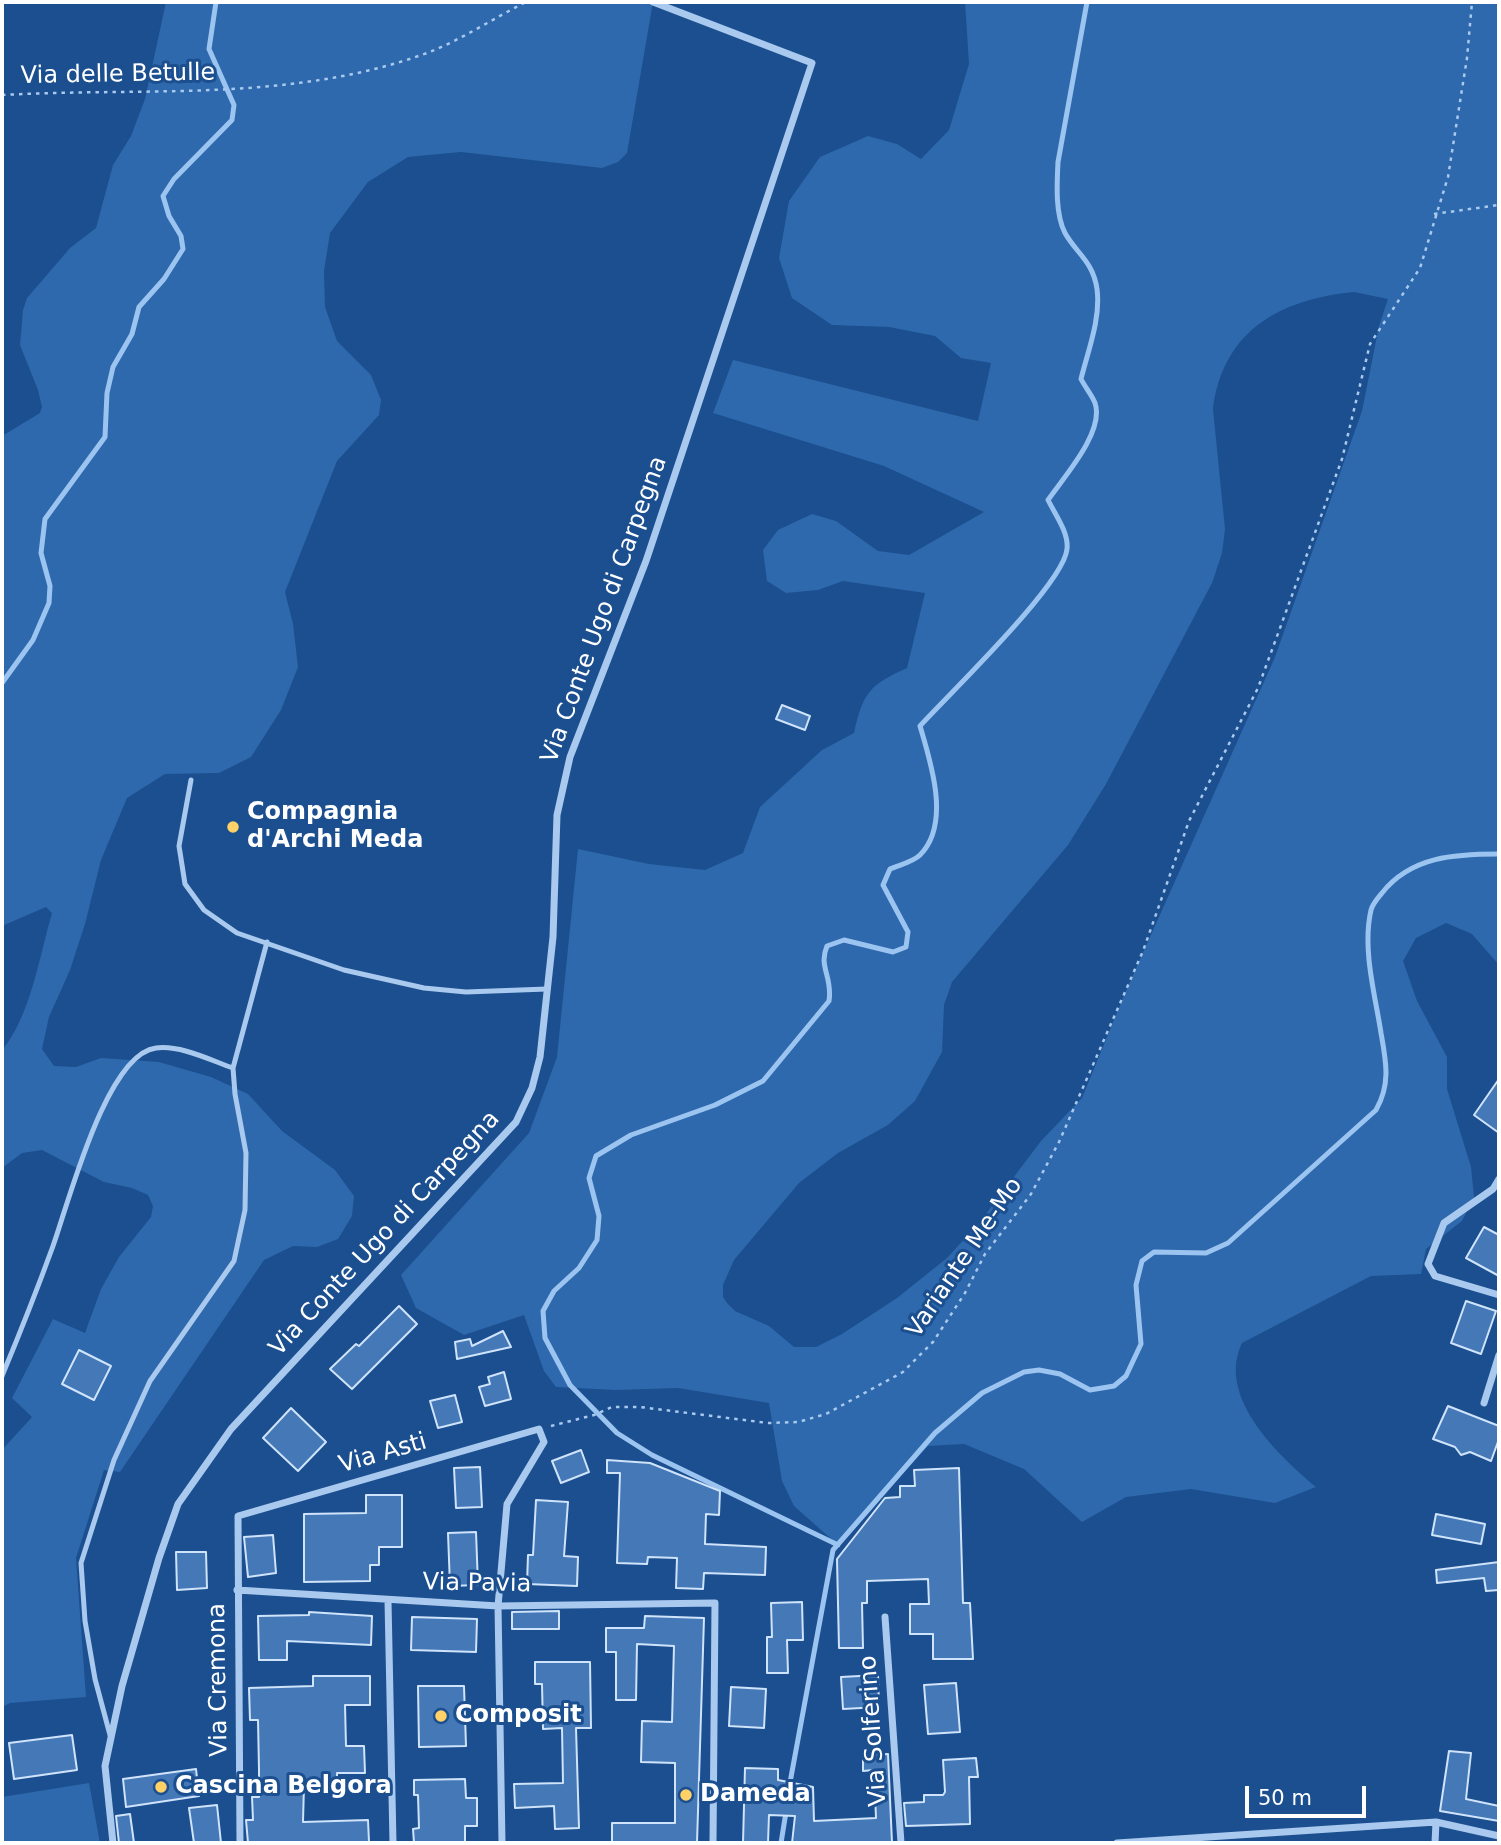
<!DOCTYPE html>
<html>
<head>
<meta charset="utf-8">
<style>
	body { margin:0 }
	#map { position:relative; width:1501px; height:1845px; overflow:hidden; background:#1b4f8f; font-family:"DejaVu Sans",sans-serif }
	canvas { display:block }
	.frame { position:absolute; inset:0; border:4px solid #fff; pointer-events:none }
	.scale { position:absolute; left:1245px; top:1786px; width:121px; height:32px; box-sizing:border-box; border:4px solid #fff; border-top:0; padding-left:9px; font-size:21px; line-height:24px; white-space:nowrap; color:#fff; -webkit-text-stroke:5px #1b4f8f; paint-order:stroke }
</style>
</head>
<body>
<div id="map">
<canvas width="1501" height="1845"></canvas>
<div class="frame"></div>
<div class="scale">50 m</div>
</div>
<script>
const c = document.querySelector('canvas').getContext('2d');
c.lineJoin = 'round';
function fill(path, color) { c.fillStyle = color; c.fill(path, 'evenodd'); }
function trace(path, color, width, dash) { c.strokeStyle = color; c.lineWidth = width; c.lineCap = dash ? 'butt' : 'round'; c.setLineDash(dash || []); c.stroke(path); }
function label(font, color, halo, rows, align = 'center') {
  c.font = font + ' "DejaVu Sans",sans-serif'; c.lineWidth = 6; c.setLineDash([]); c.textBaseline = 'middle'; c.strokeStyle = halo; c.fillStyle = color; for (const [text, x, y, turn = 0] of rows) {
    c.save(); c.translate(x, y); c.rotate((+turn || 0) * Math.PI / 180); c.textAlign = isNaN(turn) ? turn : align; if (halo) c.strokeText(text, 0, 0); c.fillText(text, 0, 0); c.restore();
  }
}
const green = new Path2D(`
	M166,2H653L627,153L618,162L602,168L461,152L408,157L368,182L330,233L324,271L325,307L337,341L371,375L381,400L379,415L337,461L285,592L293,624L298,667L281,710L251,757L219,773L165,774L127,798L101,860L85,924L70,970L49,1017L42,1049L54,1066L76,1067L101,1058L159,1062L211,1077L248,1094L282,1131L335,1170L354,1196L352,1216L338,1239L317,1247L293,1246L264,1260L120,1472L104,1470L76,1558L86,1697L10,1703L2,1707V1450L32,1417L12,1398L53,1319L85,1333L101,1289L119,1257L151,1217L153,1206L148,1195L132,1188L104,1182L42,1150L22,1153L2,1168V1050C30,1018 40,954 52,913L46,907L2,926V436L40,413L42,407L38,390L20,345L23,310L27,298L70,248L96,228L113,165L131,136L145,99Z
	M965,2H1499V965L1472,934L1446,923L1416,938L1403,961L1417,1001L1447,1057V1089L1471,1167L1474,1197L1462,1221L1426,1249L1421,1274L1371,1276L1242,1343C1216,1397 1278,1455 1316,1487L1275,1503L1191,1489L1126,1497L1082,1522L1024,1469L964,1444L928,1446L838,1545L794,1506L782,1481L769,1403L678,1388L616,1390L556,1387L544,1371L524,1315L464,1335L416,1308L401,1275L529,1133L557,1057L578,849L649,864L705,870L743,853L760,807L822,750L854,733C863,693 869,685 907,668L925,593L843,581L818,590L786,593L767,581L763,550L778,530L812,514L836,521L878,551L909,555L984,512L884,466L713,413L733,360L978,421L991,363L961,358L935,336L889,327L832,325L792,298L779,258L789,201L820,157L868,136L897,144L921,159L949,130L969,64ZM1354,292L1388,299L1379,326L1362,411L1275,657L1125,993L1082,1098L1041,1141L979,1223L947,1258L897,1298L842,1334L816,1347H794L769,1326L735,1311L727,1303L723,1297V1285L734,1260L799,1183L838,1153L888,1125L915,1101L942,1052L944,1005L952,982L1068,845L1106,784L1212,583L1222,553L1225,529L1213,409C1223,330 1281,299 1354,292Z
	M89,1783L100,1843H2V1797Z`);
const stream = new Path2D(`
	M2,683L33,640L49,603L50,586L41,553L45,519L105,437L107,393L113,367L132,334L139,307L164,279L183,249L181,236L169,216L163,196L174,179L232,120L234,105L209,49L216,2
	M838,1545L652,1455L617,1433L570,1385L545,1338L543,1311L554,1291L579,1268L597,1240L599,1216L589,1178L596,1156L631,1135L715,1105L763,1081L829,1001C833,977 818,967 827,946L844,940L893,952L906,947L908,932L883,885L890,869C899,865 913,862 920,855C951,824 931,763 920,726C948,695 1064,584 1067,549C1069,533 1055,514 1048,500C1063,478 1105,432 1095,403C1092,395 1085,387 1081,379C1088,351 1101,318 1097,289C1093,261 1076,253 1065,233C1055,214 1057,183 1058,162L1087,2
	M789,1788L833,1550L935,1433L982,1393L1024,1372L1039,1370L1060,1374L1090,1390L1114,1386L1126,1376L1141,1344L1136,1285L1142,1261L1154,1252L1206,1253L1228,1243L1376,1110C1391,1084 1386,1061 1381,1033C1375,994 1362,949 1371,910C1373,903 1378,898 1382,893C1411,856 1456,854 1499,854
	M781,1843L786,1812`);
const building = new Path2D(`
	M782,705L810,716L805,730L776,719Z
	M1499,1079V1133L1474,1115Z
	M1484,1227L1499,1235V1276L1466,1258Z
	M1466,1301L1496,1311L1481,1354L1451,1343Z
	M399,1306L417,1324L352,1389L330,1369L356,1344L359,1346Z
	M503,1331L511,1347L457,1359L455,1342L470,1339L472,1346Z
	M79,1350L111,1366L94,1400L62,1384Z
	M504,1372L511,1399L485,1406L479,1387L490,1384L488,1377Z
	M455,1395L462,1422L438,1428L430,1401Z
	M1448,1406L1499,1426V1439L1491,1461L1470,1452L1461,1455L1455,1447L1433,1439Z
	M291,1408L326,1442L298,1471L263,1438Z
	M581,1450L589,1472L561,1483L552,1461Z
	M607,1460L650,1463L720,1491L719,1515L706,1514L705,1544L766,1547L765,1575L704,1573L703,1589L676,1588L677,1558L648,1557L647,1564L617,1563L620,1473H607Z
	M480,1467L482,1507L456,1508L454,1468Z
	M959,1468L963,1603H970L973,1659H933V1634H910V1604H929L928,1579L867,1581V1603H862L863,1648H839L837,1559L885,1498L900,1497V1486H915L914,1470Z
	M366,1495H402V1547H379V1565H370V1581L304,1582V1514L366,1513Z
	M536,1500L568,1502L564,1556L578,1557L577,1586L527,1584L528,1555H533Z
	M1436,1514L1485,1524L1481,1544L1432,1535Z
	M476,1532L478,1585L450,1586L448,1533Z
	M273,1535L276,1573L248,1577L244,1537Z
	M176,1552H206L207,1588L177,1590Z
	M1499,1562V1590L1486,1591L1484,1578L1437,1583L1436,1570Z
	M802,1602L803,1640H787L788,1673H767V1637H772L771,1603Z
	M559,1611V1629H512V1612Z
	M309,1612L372,1616L371,1645L287,1641V1660H259L258,1616L309,1615Z
	M645,1616L704,1618L697,1843H612V1823H675V1763L641,1762L642,1721L672,1722L674,1646L637,1644L636,1700H616V1652H606V1628H644Z
	M412,1617L477,1619L476,1652L411,1650Z
	M535,1662H590L591,1728H576L579,1828L555,1829L554,1806L515,1808L514,1784L563,1783L562,1728L543,1729L542,1684H535Z
	M878,1675L879,1707L843,1709L841,1677Z
	M313,1676H370V1705H345L346,1746H364L365,1773H337V1785H304L303,1822L368,1820L369,1842L248,1843L246,1820H253L252,1797H259V1770L258,1720H250L249,1688L313,1686Z
	M956,1683L960,1732L928,1734L924,1685Z
	M418,1686H464L466,1746L419,1747Z
	M731,1687L766,1689L764,1728L729,1726Z
	M72,1735L77,1770L14,1779L9,1743Z
	M1449,1751L1471,1753L1466,1799L1499,1806V1821L1440,1811Z
	M888,1754L892,1843H792L795,1816L769,1815L768,1843H743L745,1768L778,1769V1780L813,1787L814,1821L876,1818L874,1770L863,1771V1755Z
	M976,1758L978,1777H969L970,1824L906,1826L904,1803L924,1802V1795H943L945,1792L943,1760Z
	M196,1769L199,1796L126,1807L123,1779Z
	M465,1779L466,1798H477V1826H465V1843H414L413,1829L419,1828L418,1795H414V1780Z
	M217,1805L221,1843H194L189,1808Z
	M130,1814L134,1843H119L116,1816Z`);
const path = new Path2D(`
	M2,95C145,87 290,103 427,53C461,40 494,18 526,2
	M1434,214L1499,205
	M551,1426L594,1415L612,1407H640L768,1423L798,1422L826,1414L903,1372L933,1342L965,1293L985,1254L1031,1194L1059,1142L1143,951L1189,821L1258,688L1342,459L1370,344L1420,268L1448,177L1467,58L1472,2`);
const service = new Path2D(`
	M191,780L179,846L185,884L204,910L237,933L344,970L424,988L466,992L547,989
	M2,1376C20,1333 37,1290 53,1246C68,1205 106,1054 156,1048C181,1045 210,1060 233,1068
	M110,1735L95,1679L85,1621L81,1563L114,1460L150,1381L234,1261L245,1210L246,1153L235,1094L233,1068L267,942`);
const minor = new Path2D(`
	M1499,1179L1493,1189L1444,1223L1428,1264L1435,1276L1499,1295
	M1484,1403L1499,1355
	M237,1590L498,1606L715,1603L713,1843
	M388,1601L393,1843
	M885,1617L901,1843
	M113,1843L105,1766L122,1686L159,1558L178,1504L231,1429L516,1122L532,1088L540,1057L553,937L557,815L570,757L646,561L812,63L653,2
	M240,1843L238,1516L539,1429L544,1442L507,1504L498,1606L502,1843
	M1117,1843L1436,1822L1499,1836
	M1435,1843L1436,1822`);
const markers = [
	[233,827,7,"#ffd166"],
	[441,1716,7,"#ffd166"],
	[161,1787,7,"#ffd166"],
	[686,1795,7,"#ffd166"]
];
const streetNames = [
	["Via delle Betulle",118,75,-1],
	["Via Conte Ugo di Carpegna",605,610,-70],
	["Via Conte Ugo di Carpegna",385,1234,-47],
	["Variante Me-Mo",965,1258,-56],
	["Via Asti",383,1454,-16],
	["Via Pavia",477,1584,1],
	["Via Cremona",219,1680,-91],
	["Via Solferino",874,1731,-94]
];
const poiNames = [
	["Compagnia",247,813],
	["d'Archi Meda",247,841],
	["Composit",455,1716],
	["Cascina Belgora",175,1787],
	["Dameda",700,1795]
];
fill(green, '#2e69ad');
trace(stream, '#9cc4f0', 5);
fill(building, '#4478b7');
trace(building, '#cfe3fa', 2);
trace(path, '#a9c9ee', 2.5, [3.5, 5]);
trace(service, '#a9c9ee', 5);
trace(minor, '#a9c9ee', 7);
for (const [x, y, r, color] of markers) { const dot = new Path2D(); dot.arc(x, y, r, 0, 2 * Math.PI); c.fillStyle = color; c.fill(dot); trace(dot, '#1b4f8f', 2.5); }
label('24px', '#fff', '#1b4f8f', streetNames);
label('bold 24px', '#fff', '#1b4f8f', poiNames, 'left');
</script>
</body>
</html>
